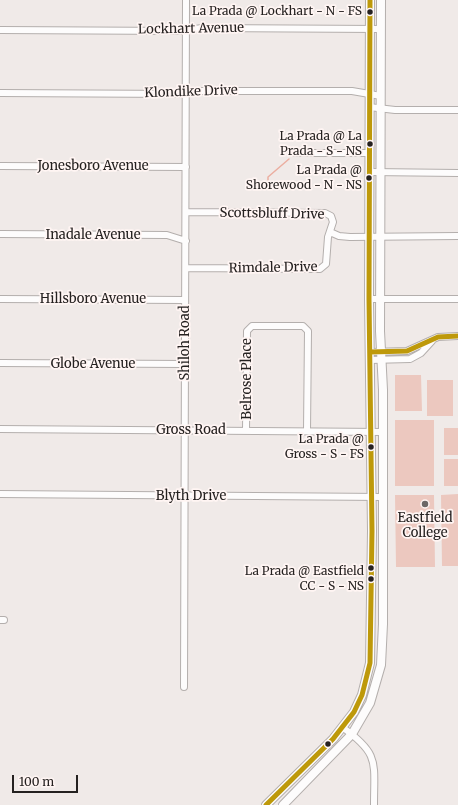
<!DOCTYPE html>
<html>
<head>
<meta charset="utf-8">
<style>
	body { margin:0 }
	#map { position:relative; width:458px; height:805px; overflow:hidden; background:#f0eae8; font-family:Merriweather,serif }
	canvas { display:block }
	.scale { position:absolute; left:12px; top:775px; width:66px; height:18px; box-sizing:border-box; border:2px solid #252120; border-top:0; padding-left:5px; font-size:12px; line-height:14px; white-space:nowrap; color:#252120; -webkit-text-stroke:3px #fff5f3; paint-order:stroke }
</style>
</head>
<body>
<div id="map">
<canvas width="458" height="805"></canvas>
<div class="scale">100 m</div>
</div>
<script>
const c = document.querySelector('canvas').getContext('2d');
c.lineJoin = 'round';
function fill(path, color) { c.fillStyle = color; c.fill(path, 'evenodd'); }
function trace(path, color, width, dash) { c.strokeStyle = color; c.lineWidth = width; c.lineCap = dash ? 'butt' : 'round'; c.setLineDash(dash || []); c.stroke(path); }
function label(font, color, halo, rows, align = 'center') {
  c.font = font + ' Merriweather,serif'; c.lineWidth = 3.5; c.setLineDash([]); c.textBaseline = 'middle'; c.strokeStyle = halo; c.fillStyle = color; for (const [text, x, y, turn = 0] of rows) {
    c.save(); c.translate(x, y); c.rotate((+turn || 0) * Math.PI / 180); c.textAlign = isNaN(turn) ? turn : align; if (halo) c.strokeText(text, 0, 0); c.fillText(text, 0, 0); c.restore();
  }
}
const green = new Path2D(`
	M395,375H421L422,411H395Z
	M427,380H453V416H427Z
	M395,420H434V486H395Z
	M444,428H458V455H444Z
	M444,459H458V486H444Z
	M458,494V566H442L441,495Z
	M395,495H434L435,567H396Z`);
const stream = new Path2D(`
	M268,180V177L289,159`);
const minor = new Path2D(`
	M0,30L180,31L202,28L381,29
	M0,93L180,94L200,91H352L381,96
	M369,107L395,110H458
	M295,153H370
	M0,166L186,167
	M370,172L458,173
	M330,232L339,236L350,237L458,236
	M0,234L167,235L186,241
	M186,268L320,269L326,264L328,237L333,222L331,216L325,213L186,212
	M0,299L185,300
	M369,299H458
	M370,352L407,351L438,337L458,336
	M370,360L410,359L421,353L432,341
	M0,363L185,364
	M0,429L383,432
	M246,431L247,331L252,326H303L308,331L307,431
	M0,494L383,497
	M0,620H4
	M184,687L186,0
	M342,727C380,754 374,762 374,805`);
const major = new Path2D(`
	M266,805L333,739L354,712L362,695L370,663L372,531L369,299L370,0
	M283,805L352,734L370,703L381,665L383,624V390L380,331L381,0`);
const bus1 = new Path2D(`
	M370,352L407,351L438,337L458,336
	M266,805L333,739L354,712L362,695L370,663L372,531L369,299L370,0`);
const markers = [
	[370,12,3.5,"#252120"],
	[370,144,3.5,"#252120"],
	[369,178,3.5,"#252120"],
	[371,447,3.5,"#252120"],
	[425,504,4,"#6c6766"],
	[371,568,3.5,"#252120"],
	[371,579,3.5,"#252120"],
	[328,744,3.5,"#252120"]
];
const busNames = [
	["La Prada @ Lockhart - N - FS",362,12],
	["La Prada @ La",362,137],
	["Prada - S - NS",362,152],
	["La Prada @",362,171],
	["Shorewood - N - NS",362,186],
	["La Prada @",364,440],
	["Gross - S - FS",364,455],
	["La Prada @ Eastfield",364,572],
	["CC - S - NS",364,587]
];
const streetNames = [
	["Lockhart Avenue",191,29,-1],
	["Klondike Drive",191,92,-2],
	["Jonesboro Avenue",93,166],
	["Scottsbluff Drive",272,214,1],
	["Inadale Avenue",93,235],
	["Rimdale Drive",273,268,-1],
	["Hillsboro Avenue",93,299],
	["Shiloh Road",185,343,-90],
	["Globe Avenue",93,364],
	["Belrose Place",247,379,-90],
	["Gross Road",191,430],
	["Blyth Drive",191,496]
];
const poiNames = [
	["Eastfield",425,518],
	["College",425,533]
];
fill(green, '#ecc8bf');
trace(stream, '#ebaea0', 1.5);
trace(minor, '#b4afad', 8);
trace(major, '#b4afad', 10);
trace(minor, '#fdfcfc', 6);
trace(major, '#fdfcfc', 8);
trace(bus1, '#be990a', 5);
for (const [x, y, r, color] of markers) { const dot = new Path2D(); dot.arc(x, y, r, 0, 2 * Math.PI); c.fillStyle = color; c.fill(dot); trace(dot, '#fff5f3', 1.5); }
label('12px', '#252120', '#fff5f3', busNames, 'right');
label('13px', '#252120', '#fff5f3', streetNames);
label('13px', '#252120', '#fff5f3', poiNames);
</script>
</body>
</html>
